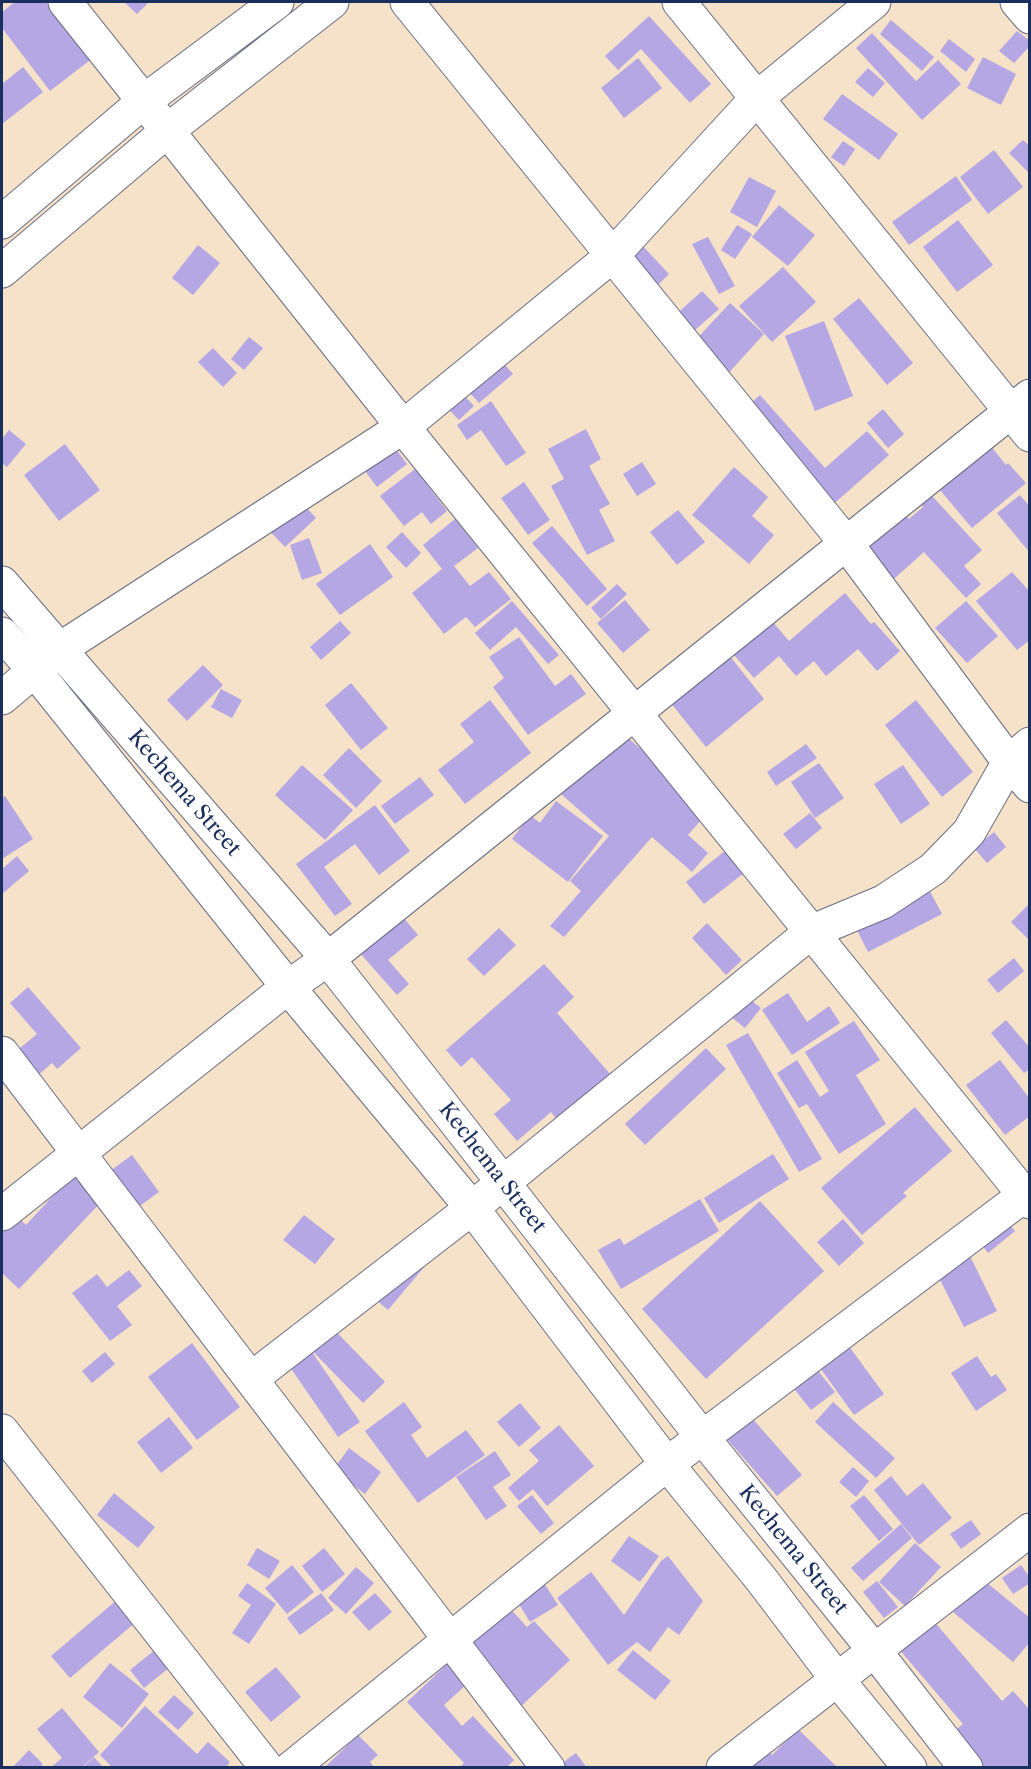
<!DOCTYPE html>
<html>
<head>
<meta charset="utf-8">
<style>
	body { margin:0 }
	#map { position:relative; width:1031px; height:1769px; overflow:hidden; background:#f6e1c9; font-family:"Libre Caslon Text",serif }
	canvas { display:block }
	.frame { position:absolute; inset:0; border:3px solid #1b2f5e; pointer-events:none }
</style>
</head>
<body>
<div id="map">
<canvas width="1031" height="1769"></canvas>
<div class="frame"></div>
</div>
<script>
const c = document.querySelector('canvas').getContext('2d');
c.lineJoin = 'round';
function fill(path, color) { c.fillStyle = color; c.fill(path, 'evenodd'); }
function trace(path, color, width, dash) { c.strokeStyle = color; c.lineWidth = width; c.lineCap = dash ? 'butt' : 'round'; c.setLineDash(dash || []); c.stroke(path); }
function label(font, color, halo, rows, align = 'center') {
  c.font = font + ' "Libre Caslon Text",serif'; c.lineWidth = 4.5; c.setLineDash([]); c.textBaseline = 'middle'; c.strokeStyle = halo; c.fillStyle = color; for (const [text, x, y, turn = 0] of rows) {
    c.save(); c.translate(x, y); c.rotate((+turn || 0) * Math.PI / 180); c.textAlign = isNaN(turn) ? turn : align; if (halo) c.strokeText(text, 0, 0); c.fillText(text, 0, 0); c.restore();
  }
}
const building = new Path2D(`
	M15,2H46L67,29L98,54L50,91L2,28V12Z
	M124,2H149L137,14Z
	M649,16L711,84L690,103L641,49L618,70L605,56Z
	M891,20L934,57L922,71L880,34Z
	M1017,31L1030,41V46L1014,63L999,51Z
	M872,33L916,81L938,60L961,84L922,120L856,48Z
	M949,39L975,59L966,72L940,51Z
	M983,57L1016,74L1001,105L967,88Z
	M638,58L662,88L624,118L601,88Z
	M23,67L43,92L2,124V84Z
	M868,68L885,83L873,97L855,82Z
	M842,94L898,134L879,160L823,119Z
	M1023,140L1030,146V174L1009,153Z
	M843,141L855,149L844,166L831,157Z
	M994,150L1023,187L988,214L960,177Z
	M956,176L972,200L909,245L892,222Z
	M749,177L776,191L757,227L730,212Z
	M779,205L815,235L788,266L752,237Z
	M958,220L993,265L957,292L923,247Z
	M737,225L752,234L735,259L721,250Z
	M626,228L669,274L655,288L612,242Z
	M708,237L735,286L719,294L692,244Z
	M198,245L220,263L193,295L172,278Z
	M783,267L816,302L772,342L739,306Z
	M702,291L719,309L687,337L671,319Z
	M859,298L913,363L887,385L833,319Z
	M730,303L764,334L725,377L691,345Z
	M824,321L853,396L815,411L785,336Z
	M249,337L263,348L244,370L231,359Z
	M485,342L513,374L479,403L451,372Z
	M213,348L237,373L223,387L198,362Z
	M447,377L474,406L459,420L431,391Z
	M760,395L825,468L867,431L889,455L828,509L741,412Z
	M491,401L526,453L506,466L481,430L467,440L457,425Z
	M883,409L904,434L888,448L867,423Z
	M586,429L601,459L589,466L610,504L599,510L615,541L587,555L551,486L564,479L548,449Z
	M9,430L26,444L7,467L2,463V439Z
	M986,440L1006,465L1008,463L1026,483L972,528L934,483Z
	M65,444L100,490L59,521L24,475Z
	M395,448L407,464L377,487L365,471Z
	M642,462L656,484L637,496L623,474Z
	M734,467L768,497L752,516L774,535L749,564L692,515Z
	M415,469L447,511L431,524L422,512L404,526L380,496Z
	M524,482L550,520L528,535L501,498Z
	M921,484L982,550L964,566L981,584L966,598L924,552L887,585L859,554L904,513L909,519L923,507L911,493Z
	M292,492L316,518L285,547L260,521Z
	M1020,495L1030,507V553L997,513Z
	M678,510L705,542L677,565L650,532Z
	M455,519L478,548L454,566L470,586L489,572L511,599L475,627L466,617L444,634L412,593L442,569L423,545Z
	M552,526L607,589L587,606L532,543Z
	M402,532L421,553L406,568L386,547Z
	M309,538L322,573L302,580L290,545Z
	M370,544L393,577L340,615L316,584Z
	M1012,572L1030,592V640L1017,650L976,601Z
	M617,584L627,594L601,619L591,608Z
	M845,593L871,624L874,622L900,651L877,671L858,649L826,676L814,661L796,676L779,656L754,678L727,647L766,614L789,641Z
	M625,600L650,630L623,653L597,623Z
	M512,601L559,655L548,664L516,627L490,650L475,633Z
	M966,601L998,636L967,663L935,628Z
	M340,621L351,633L321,660L310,647Z
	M519,637L555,686L571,674L586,694L528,735L493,687L504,678L489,657Z
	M725,650L764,699L706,747L666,697Z
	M203,665L223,685L187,721L167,700Z
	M351,683L388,728L361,750L325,705Z
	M221,689L242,700L232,718L211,707Z
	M490,700L531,753L465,804L438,770L474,742L460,724Z
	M916,700L973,772L942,797L885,725Z
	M614,726L711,809L688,835L708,853L692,872L652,837L564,937L550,926L581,891L570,881L609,836L554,788Z
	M806,744L817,758L776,786L767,772Z
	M349,748L382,781L356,808L323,775Z
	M819,763L844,798L815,818L791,782Z
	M302,765L353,810L325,840L275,795Z
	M903,765L930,804L901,824L874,784Z
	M420,777L434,795L395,824L381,806Z
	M5,796L33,839L2,859V798Z
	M556,801L603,836L568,882L512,839L530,815L540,823Z
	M375,805L410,851L379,875L355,844L324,867L352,904L335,916L296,864Z
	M810,813L822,828L796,849L783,834Z
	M994,832L1006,847L987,863L974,848Z
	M726,850L744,873L704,904L686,882Z
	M17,856L29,871L2,894V869Z
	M923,878L942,914L868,952L850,916Z
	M1030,903V941L1011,922Z
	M402,916L418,935L388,960L409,984L397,995L359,952Z
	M707,923L742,960L726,975L692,938Z
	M499,928L516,945L484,976L467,959Z
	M1014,958L1024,971L998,993L987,980Z
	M544,964L574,997L557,1013L611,1075L558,1121L551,1112L517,1141L494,1114L511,1100L472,1057L461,1067L446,1050Z
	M28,987L81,1048L57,1069L52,1063L35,1078L14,1053L37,1034L10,1003Z
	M788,993L807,1022L829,1006L840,1023L792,1055L762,1010Z
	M747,997L761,1008L745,1028L731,1017Z
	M1006,1020L1030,1048V1069L1024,1073L991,1033Z
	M854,1021L880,1060L856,1075L886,1124L839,1154L807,1104L799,1108L777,1073L797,1060L820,1097L829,1091L805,1052Z
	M748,1033L822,1159L799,1172L726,1045Z
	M706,1048L726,1069L645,1145L625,1124Z
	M1000,1060L1030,1099V1116L1005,1135L966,1085Z
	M915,1107L952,1151L903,1193L907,1196L862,1235L821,1188Z
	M773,1154L789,1179L719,1223L704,1198Z
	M132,1155L159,1192L126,1216L99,1179Z
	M73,1174L102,1201L19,1289L2,1273V1222L11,1211L26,1225Z
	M700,1199L719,1231L621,1289L598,1250L620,1238L624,1245Z
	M760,1201L824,1271L706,1379L642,1309Z
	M999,1211L1015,1231L988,1253L972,1232Z
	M304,1215L335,1239L315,1264L283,1240Z
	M843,1219L864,1243L839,1266L817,1242Z
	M396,1244L424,1267L388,1310L360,1286Z
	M968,1252L997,1311L964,1327L934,1268Z
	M129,1270L142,1286L117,1306L132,1325L110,1341L72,1293L97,1274L107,1287Z
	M316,1311L385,1382L363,1403L294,1332Z
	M834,1326L884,1394L854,1415L805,1347Z
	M192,1343L240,1407L197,1440L148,1377Z
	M105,1352L115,1364L92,1383L82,1371Z
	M312,1352L360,1422L338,1437L290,1367Z
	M803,1352L835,1392L811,1410L780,1371Z
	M977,1356L991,1377L996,1374L1007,1390L976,1411L951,1373Z
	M404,1402L422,1427L411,1435L427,1458L466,1430L485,1455L418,1503L365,1431Z
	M833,1402L895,1458L876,1478L815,1422Z
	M520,1403L541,1428L519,1447L497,1422Z
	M744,1409L802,1475L777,1496L719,1430Z
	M169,1417L193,1448L161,1473L137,1442Z
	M559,1425L594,1466L547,1506L533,1489L519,1501L508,1488L539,1461L529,1450Z
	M349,1448L381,1472L365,1494L333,1470Z
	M495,1451L511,1475L493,1487L507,1506L486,1520L456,1477Z
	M853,1467L869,1481L856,1497L839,1482Z
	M891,1476L907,1496L923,1483L952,1518L919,1545L874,1490Z
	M114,1493L155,1527L138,1548L97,1515Z
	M532,1495L554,1523L541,1534L517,1506Z
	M864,1495L893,1529L879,1541L850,1506Z
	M971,1520L981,1534L961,1549L950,1534Z
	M901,1524L912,1538L863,1581L851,1568Z
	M629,1536L659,1556L640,1582L611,1561Z
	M915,1543L941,1567L905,1606L879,1582Z
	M257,1548L280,1561L269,1579L247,1565Z
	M324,1548L345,1574L322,1592L302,1566Z
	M668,1556L703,1601L679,1635L668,1627L650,1652L637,1642L608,1665L557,1598L591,1572L624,1615L661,1561Z
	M292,1565L314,1592L287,1614L265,1588Z
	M1021,1565L1030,1578V1583L1013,1594L1002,1578Z
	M356,1567L374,1583L346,1614L328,1598Z
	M981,1578L1030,1618V1642L1013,1662L953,1612Z
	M542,1580L558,1605L530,1622L514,1596Z
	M877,1581L898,1607L884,1618L863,1592Z
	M247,1583L276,1604L249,1644L232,1633L251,1605L238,1596Z
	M321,1593L334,1610L300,1635L287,1618Z
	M375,1593L392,1612L369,1631L352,1612Z
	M118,1599L137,1621L70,1678L51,1656Z
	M506,1604L527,1627L534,1621L570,1660L516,1711L489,1681L498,1673L467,1639Z
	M932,1619L1002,1701L1013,1691L1030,1710V1768H965L942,1741L963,1724L898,1648Z
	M156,1649L170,1667L144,1688L130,1670Z
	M633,1650L671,1681L655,1700L617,1670Z
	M110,1663L149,1694L122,1728L83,1697Z
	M447,1664L466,1685L444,1705L462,1726L473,1716L514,1760L506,1768H459L464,1763L407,1702Z
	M276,1667L301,1697L271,1722L245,1692Z
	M174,1695L194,1713L178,1730L158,1712Z
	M145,1706L197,1754L208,1742L230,1762L225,1768H113L100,1755Z
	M62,1708L99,1752L81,1768H50L62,1758L37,1729Z
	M798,1729L838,1768H744L764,1748L772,1755Z
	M358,1735L378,1755L370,1762L375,1768H324Z
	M29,1750L43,1764L40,1768H12Z
	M576,1753L587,1768H555Z
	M94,1757L104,1768H82Z`);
const minor = new Path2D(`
	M65,2L403,427L1030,1202
	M407,2L846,543L1009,762L1030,786
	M679,2L1030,435
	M1017,2L1030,17
	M2,698L60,649L403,427L613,255L757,98L874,2
	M2,1053L548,1768
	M2,1214L288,987L328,959L1030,396
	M251,1379L472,1208L811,932L883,902L933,869L969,832L1009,762L1030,744
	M2,1431L267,1768
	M291,1768L667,1464L1030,1191
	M723,1768L1030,1530`);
const tertiary = new Path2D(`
	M2,222L143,102L277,2
	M2,271L167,131L332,2
	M2,583L328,959L703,1438L874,1650L966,1768
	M2,634L35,671L288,987L472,1208L667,1464L761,1579L836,1678L910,1768`);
const streetNames = [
	["Kechema Street",184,793,49],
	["Kechema Street",492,1168,52],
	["Kechema Street",793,1550,51]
];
fill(building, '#b5a7e4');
trace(minor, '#686d83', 35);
trace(tertiary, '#686d83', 35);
trace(minor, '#fff', 33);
trace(tertiary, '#fff', 33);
label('21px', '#1b2f5e', '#fff', streetNames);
</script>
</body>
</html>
